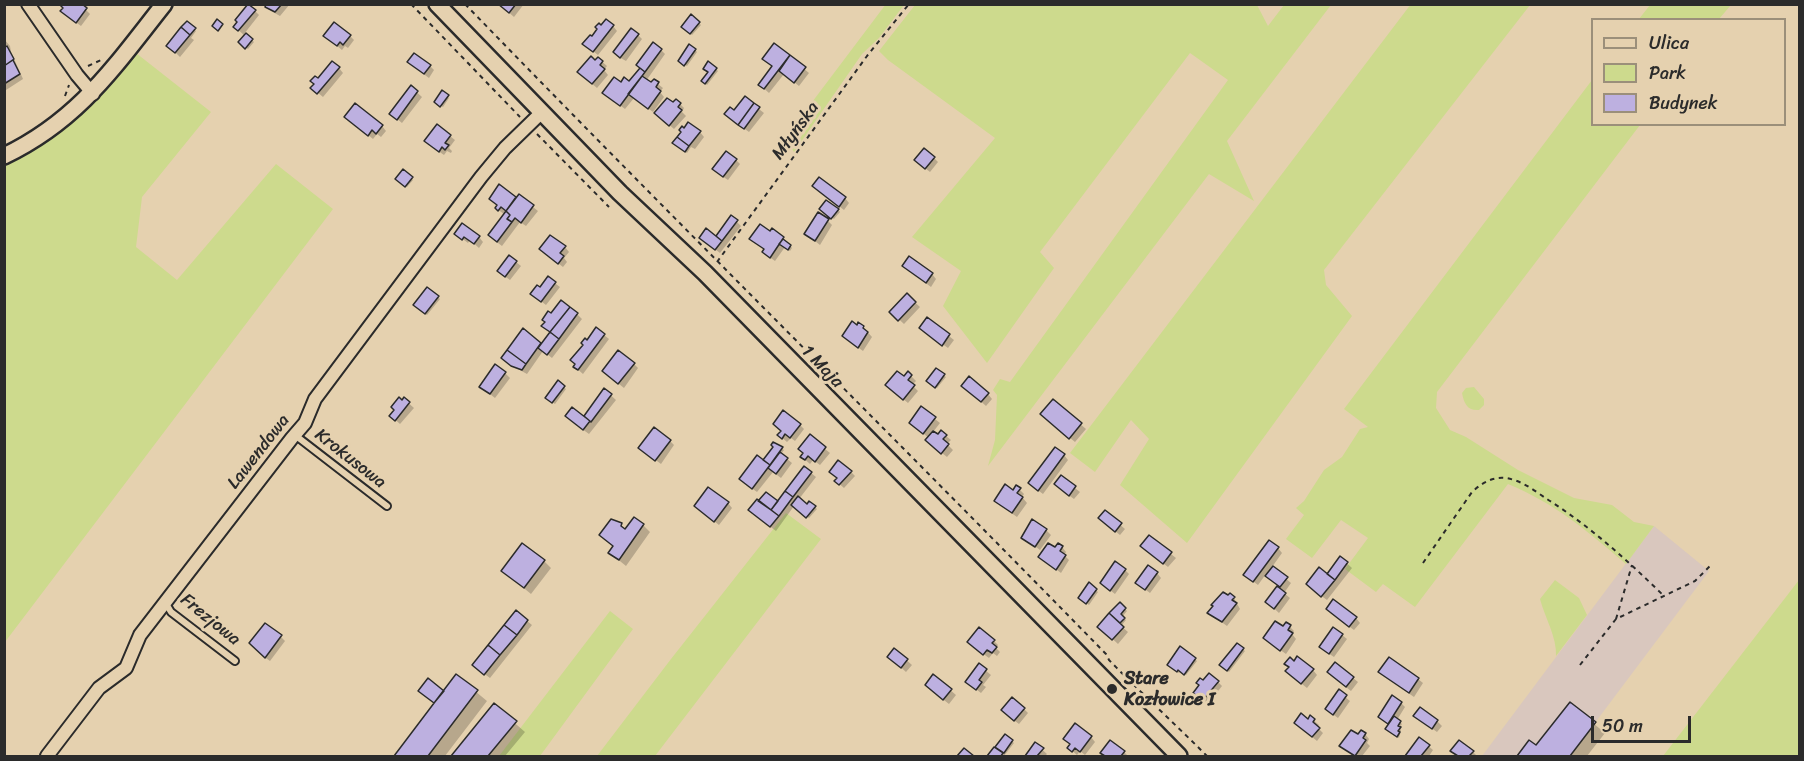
<!DOCTYPE html>
<html>
<head>
<meta charset="utf-8">
<style>
	body { margin:0 }
	#map { position:relative; width:1804px; height:761px; overflow:hidden; background:#e5d1af; font-family:Sriracha,sans-serif }
	canvas { display:block }
	.frame { position:absolute; inset:0; border:6px solid #2b2b2b; pointer-events:none }
	.legend { position:absolute; left:1591px; top:18px; width:195px; height:108px; box-sizing:border-box; background:#e5d1af; border:2px solid #9b8f7a; margin:0; padding:8px 10px; list-style:none; font-size:18px; color:#2b2b2b }
	.legend li { display:flex; align-items:center; gap:12px; height:30px }
	.legend b { width:30px; border:2px solid #9b8f7a }
	.scale { position:absolute; left:1591px; top:716px; width:100px; height:27px; box-sizing:border-box; border:3px solid #2b2b2b; border-top:0; padding-left:8px; font-size:18px; line-height:21px; white-space:nowrap; color:#2b2b2b; -webkit-text-stroke:4px #e5d1af; paint-order:stroke }
</style>
</head>
<body>
<div id="map">
<canvas width="1804" height="761"></canvas>
<div class="frame"></div>
<ul class="legend">
<li><b style="height:8px;background:#e5d1af"></b>Ulica</li>
<li><b style="height:16px;background:#cdda8d"></b>Park</li>
<li><b style="height:16px;background:#bdb0e0"></b>Budynek</li>
</ul>
<div class="scale">50 m</div>
</div>
<script>
const c = document.querySelector('canvas').getContext('2d');
c.lineJoin = 'round';
function fill(path, color) { c.fillStyle = color; c.fill(path, 'evenodd'); }
function trace(path, color, width, dash) { c.strokeStyle = color; c.lineWidth = width; c.lineCap = dash ? 'butt' : 'round'; c.setLineDash(dash || []); c.stroke(path); }
function label(font, color, halo, rows, align = 'center') {
  c.font = font + ' Sriracha,sans-serif'; c.lineWidth = 6; c.setLineDash([]); c.textBaseline = 'middle'; c.strokeStyle = halo; c.fillStyle = color; for (const [text, x, y, turn = 0] of rows) {
    c.save(); c.translate(x, y); c.rotate((+turn || 0) * Math.PI / 180); c.textAlign = isNaN(turn) ? turn : align; if (halo) c.strokeText(text, 0, 0); c.fillText(text, 0, 0); c.restore();
  }
}
const built = new Path2D(`
	M1654,526L1709,571L1570,756H1482Z`);
const green = new Path2D(`
	M886,4L904,5L879,38L862,54L794,152L785,138Z
	M1411,4L1530,5L1324,270L1326,285L1352,316L1187,543L1120,485L1149,439L1131,420L1095,472L1070,453Z
	M915,5H1257L1268,26L1284,5H1331L1227,141L1254,201L1209,174L988,466L995,440L997,395L993,390L1000,379L1010,382L1228,80L1190,53L1040,252L1054,268L987,363L943,306L961,271L912,237L995,138L888,60L879,51Z
	M1650,5V4L1731,5L1719,19H1639Z
	M136,53L211,112L142,197L136,247L177,280L276,164L333,209L5,642V163C59,141 101,99 136,53Z
	M1592,80V124L1640,125L1437,392L1436,408L1450,430L1466,437L1518,470L1574,498L1612,505L1634,522L1654,526L1626,564C1586,530 1556,504 1508,484L1415,607L1383,584L1376,592L1345,569L1368,538L1341,520L1312,558L1286,539L1304,515L1296,508L1304,501L1324,470L1342,457L1360,429L1368,427L1344,409Z
	M1474,387L1484,399V405L1479,410C1467,411 1464,403 1462,393L1466,388Z
	M786,513L821,539L655,756H597L671,659Z
	M1555,580L1579,598L1587,615L1556,656C1557,637 1545,618 1540,599Z
	M1799,580V756H1663Z
	M610,611L633,629L540,756H499Z`);
const shadow = new Path2D(`
	M60,4H86L88,8L86,10L90,14L81,26L67,16Z
	M267,4H290L280,16L271,11Z
	M499,4H524L514,17Z
	M255,11L259,15L244,34L254,42L248,49L240,42L245,36L235,27Z
	M691,16L701,25L692,35L683,27Z
	M187,23L196,31L191,38L194,40L180,57L173,50Z
	M613,26L617,31L598,55L589,48Z
	M638,35L642,39L626,61L619,57Z
	M350,36L354,40L348,48L345,46L342,50L330,40Z
	M4,39L10,46L11,52L23,79L6,90L4,89Z
	M775,45L809,73L799,86L784,74L769,93L760,85L774,67Z
	M661,50L665,54L646,81L651,85L654,81L663,88L660,92L664,97L653,112L634,98L625,109L609,97L621,84L629,83Z
	M695,50L697,52L687,66L681,62Z
	M599,59L607,66L604,70L608,75L597,88L584,77Z
	M709,63L718,71L707,85L703,81L709,72Z
	M430,66L434,70L429,78L414,67Z
	M339,68L343,73L323,97L317,92L318,80Z
	M411,87L422,97L402,123L396,118Z
	M442,93L449,98L443,107L435,102Z
	M745,98L764,113L749,132L731,119Z
	M673,104H680L684,108L682,112L686,116L674,129L661,118Z
	M351,121L382,126L386,131L381,137L377,134L373,139Z
	M437,126L455,140L449,148L452,151L451,153L447,151L444,155L431,146Z
	M700,132L704,137L695,149L691,147L687,153L675,143Z
	M934,158L938,162L930,172L920,164Z
	M736,160L740,164L728,180L719,174Z
	M403,171L413,180L407,187L397,179Z
	M500,187L517,199L519,196L538,211L526,226L520,222L502,246L494,240L505,215L496,208L498,205Z
	M818,190L845,198L849,203L844,210Z
	M821,209L838,210L840,212L834,219Z
	M732,217L741,226L720,253L706,242L716,238Z
	M828,221L832,225L820,245L806,234Z
	M772,231L783,238L792,248L790,251L785,247L775,261L768,256L765,250L755,243Z
	M456,234L479,237L483,242L479,248L470,240L468,243Z
	M565,247L569,252L564,258L567,262L563,267L546,254Z
	M516,262L521,266L510,280L503,275Z
	M903,266L932,274L936,279L931,287Z
	M548,278L560,287L546,305L537,298L540,289Z
	M427,289L440,299L427,315L416,307Z
	M907,295L920,307L904,324L891,312Z
	M577,314L582,319L552,358L543,351L527,374L507,363L523,330L542,346Z
	M927,319L954,340L948,348L923,330Z
	M857,327H863L872,337L863,351L848,340Z
	M604,335L609,339L583,374L575,367L587,342Z
	M634,364L638,368L624,388L609,376Z
	M936,370L946,377L937,388L928,381Z
	M505,373L510,378L495,398L486,391Z
	M908,373L916,381L912,385L918,391L908,403L892,390Z
	M558,383L566,389L555,404L547,398Z
	M605,390L616,400L589,434L571,421L584,418Z
	M968,390L988,394L992,399L986,406Z
	M404,399L414,408L400,424L391,416Z
	M1053,401L1086,429L1075,442L1047,419Z
	M921,408L940,423L933,432L938,436H946L951,440L947,444L953,450L947,457L932,445L929,438L915,427Z
	M800,425L804,429L795,441L791,438L787,442L779,435Z
	M810,437L830,453L820,465L813,460L810,464L802,457Z
	M670,441L674,445L661,464L645,452Z
	M773,444L784,450L781,454L792,463L781,478L773,472L757,492L746,484L775,447Z
	M1064,455L1068,460L1043,494L1035,488Z
	M805,468L816,477L799,499L807,506L810,503L817,509L809,518L794,506L776,531L755,515L778,503Z
	M851,472L855,476L844,488L836,481Z
	M1061,477L1080,492L1074,499L1060,489Z
	M1020,490L1024,494L1022,497L1027,503L1017,517L1000,505L1014,492Z
	M728,503L732,508L719,525L700,510Z
	M1105,512L1125,529L1120,535L1105,523Z
	M621,525L626,530L643,525L650,532L626,566L610,553L615,547L601,535Z
	M1046,530L1051,535L1040,550L1023,537Z
	M1149,537L1176,558L1168,567L1147,551Z
	M1062,547L1066,552L1064,555L1069,560L1061,573L1040,557Z
	M1278,548L1282,553L1272,567L1291,583L1284,593L1290,598L1279,613L1267,602L1279,585L1266,574L1258,585L1250,579Z
	M1341,558L1352,568L1327,600L1312,589L1327,576Z
	M544,561L551,568L531,594L503,571Z
	M1125,570L1129,574L1115,594L1106,587Z
	M1157,573L1161,578L1150,593L1142,587Z
	M1089,585L1098,592L1089,605L1080,598Z
	M1234,598L1240,609L1227,626L1209,613Z
	M1120,604L1127,611L1122,617L1126,620L1121,626L1128,632L1118,644L1104,631L1116,618Z
	M516,612L532,625L490,678L478,669Z
	M1332,614L1356,618L1360,623L1354,630Z
	M1290,627L1294,631L1292,634L1296,639L1286,654L1269,642L1283,628Z
	M1342,635L1347,639L1334,657L1325,651Z
	M281,637L285,641L270,661L263,656Z
	M994,641L998,645L996,648L1000,652L997,656L993,653L989,658L974,647Z
	M1237,645L1245,651L1229,672L1221,665Z
	M1181,649L1197,661L1186,675L1181,671L1179,673L1170,666Z
	M895,650L912,665L906,672L894,661Z
	M979,665L991,675L983,685L986,687L981,693L972,686Z
	M1313,670L1317,675L1307,688L1292,676Z
	M457,676L487,701L445,756H396L436,704L424,696L444,693Z
	M934,676L956,695L949,704L931,690Z
	M1333,677L1353,678L1358,682L1351,691Z
	M1385,677L1418,679L1423,683L1414,697Z
	M1218,682L1222,686L1208,704L1200,697Z
	M1339,692L1350,701L1338,718L1331,713Z
	M1401,703L1405,707L1397,720L1402,724L1399,728L1401,730L1399,738L1389,730L1390,725L1380,717Z
	M1570,704L1605,733L1587,756H1519L1529,742L1536,748Z
	M494,705L525,732L505,756H453Z
	M1024,709L1028,713L1019,724L1007,715Z
	M1311,718L1319,725L1317,727L1323,733L1317,741L1300,727Z
	M1420,720L1437,721L1442,726L1437,732Z
	M1365,734L1369,739L1367,743L1370,746L1362,756H1354L1341,746L1358,736Z
	M1005,736L1014,743L1004,756H989Z
	M1091,737L1095,742L1085,755L1080,751L1077,755L1069,748Z
	M1420,739L1433,750L1429,756H1406Z
	M1110,742L1124,752L1128,756H1106L1102,753Z
	M1036,744L1047,754L1045,756H1027Z
	M1452,751L1473,752L1477,756H1459Z`);
const building = new Path2D(`
	M59,4H82L87,8L76,23L60,11L63,8Z
	M248,4L256,10L238,31L233,27L237,22L235,20Z
	M282,4L275,12L265,7L266,4Z
	M498,4H516L509,13Z
	M691,14L700,22L690,34L681,27Z
	M217,19L223,24L218,31L212,26Z
	M606,19L614,25L593,52L582,44L590,35L592,36L597,29L595,27L599,23L601,25Z
	M187,21L196,28L190,35L181,27Z
	M334,22L351,35L343,45L340,42L337,46L323,36Z
	M181,27L190,35L175,53L166,46Z
	M631,28L639,34L620,58L613,52Z
	M246,33L253,39L245,49L238,42Z
	M653,42L662,49L645,72L636,65Z
	M774,43L790,55L764,89L758,85L772,66L762,59Z
	M689,44L696,49L684,66L678,61Z
	M7,46L14,59L4,66V48Z
	M414,53L431,65L424,74L407,62Z
	M790,55L806,67L794,83L779,71Z
	M591,56L595,60L598,57L603,61L600,65L605,69L592,84L577,72Z
	M13,60L20,74L4,84V66Z
	M332,61L340,67L317,94L310,88L314,84L310,81L315,76L318,78Z
	M708,61L717,68L705,84L701,81L708,72L703,69Z
	M640,68L645,72L620,106L602,93L614,77L621,82L624,77L629,81Z
	M642,76L651,82L654,79L659,82L656,87L661,91L648,109L628,94Z
	M411,85L418,91L397,120L389,114Z
	M442,90L449,95L440,107L434,102Z
	M745,96L754,103L738,125L724,114L730,107L734,110Z
	M667,98L673,102L676,99L681,103L678,107L682,110L669,126L654,113Z
	M355,103L383,125L376,134L372,130L368,136L344,117Z
	M754,103L760,107L744,129L738,125Z
	M688,122L701,131L689,146L677,137L681,132L679,130L682,126L684,128Z
	M437,124L451,135L445,143L449,145L445,150L442,147L439,152L424,141Z
	M677,137L689,146L685,152L672,143Z
	M924,148L935,157L925,169L914,160Z
	M726,151L737,159L723,177L712,169Z
	M403,169L413,177L405,187L395,179Z
	M819,177L846,197L839,207L812,186Z
	M499,184L516,197L506,211L501,207L498,211L495,208L497,205L489,199Z
	M519,194L534,205L521,223L515,218L512,222L507,219L510,215L506,211Z
	M826,200L839,209L831,219L819,209Z
	M506,211L510,215L507,219L512,222L497,242L488,235Z
	M818,212L829,219L815,241L804,234Z
	M731,215L738,220L722,241L716,236Z
	M462,223L480,236L474,244L464,237L462,240L454,234Z
	M760,224L770,231L772,228L784,237L770,258L762,252L764,249L749,239Z
	M706,228L722,241L715,250L699,238Z
	M550,235L566,246L560,253L564,256L558,264L539,249Z
	M783,239L791,245L788,250L779,244Z
	M509,255L517,261L505,277L497,271Z
	M909,256L933,273L926,283L902,266Z
	M548,276L556,282L541,302L530,294L537,285L540,287Z
	M427,287L439,296L425,314L413,305Z
	M907,293L916,302L898,321L889,312Z
	M561,300L570,307L550,332L541,326L545,322L542,320L548,311L551,313Z
	M570,307L578,313L559,339L550,332Z
	M927,317L950,334L942,346L919,328Z
	M852,321L857,325L858,322L864,326L863,328L868,332L858,348L842,336Z
	M596,327L605,334L578,370L573,367L575,364L570,360L583,345L581,343L585,338L587,340Z
	M523,328L541,343L526,364L507,350Z
	M550,332L559,339L547,355L538,348Z
	M507,350L526,364L522,370L511,366L501,358Z
	M618,350L635,363L618,384L602,371Z
	M495,364L506,372L490,394L479,387Z
	M936,368L945,374L935,388L926,381Z
	M897,371L904,376L908,371L912,375L908,380L915,385L903,400L885,385Z
	M969,376L989,393L981,402L961,386Z
	M558,380L565,386L552,403L545,398Z
	M604,388L612,394L591,422L584,416Z
	M399,397L402,400L404,397L410,402L395,421L389,416L394,410L391,407Z
	M1053,399L1082,423L1069,439L1040,414Z
	M921,406L936,417L923,434L909,423Z
	M572,407L590,421L583,430L565,416Z
	M783,410L801,424L790,438L785,434L782,439L777,435L781,431L773,424Z
	M654,427L671,440L655,461L638,448Z
	M941,430L947,435L943,439L949,444L941,454L925,440L933,431L938,434Z
	M810,434L826,447L815,462L808,456L805,460L800,457L803,453L798,449Z
	M773,442L783,447L770,465L763,460L773,447L771,445Z
	M1055,447L1065,454L1038,491L1028,483Z
	M780,452L788,458L776,474L768,468Z
	M757,455L770,465L752,489L739,479Z
	M838,460L852,471L839,485L834,481L837,478L829,472Z
	M804,466L812,472L793,497L785,491Z
	M1061,475L1076,486L1069,496L1054,484Z
	M1005,484L1013,490L1016,485L1021,488L1017,493L1023,497L1012,513L994,501Z
	M708,487L729,502L714,522L694,506Z
	M785,491L793,497L779,516L771,510Z
	M766,492L778,501L771,510L758,501Z
	M798,496L807,504L809,501L816,506L806,518L791,505Z
	M757,499L779,516L770,527L748,510Z
	M1105,510L1122,523L1115,532L1098,518Z
	M634,517L644,524L619,560L608,553L613,546L599,535L611,519L622,523L621,526L625,529Z
	M1032,519L1047,529L1035,547L1021,538Z
	M1149,535L1172,552L1163,564L1140,546Z
	M1269,540L1279,547L1253,582L1243,575Z
	M522,543L545,560L524,588L501,571Z
	M1048,543L1055,547L1058,543L1063,546L1060,551L1066,555L1056,570L1038,557Z
	M1340,556L1348,562L1335,580L1327,574Z
	M1115,561L1126,569L1110,591L1100,583Z
	M1148,565L1158,572L1145,590L1135,583Z
	M1273,566L1288,577L1280,587L1265,576Z
	M1319,567L1335,580L1321,597L1306,584Z
	M1089,582L1097,589L1086,604L1078,598Z
	M1277,586L1286,593L1274,609L1265,602Z
	M1223,592L1228,595L1230,593L1235,597L1232,600L1237,603L1222,622L1207,613L1213,606L1211,605Z
	M1333,599L1357,617L1349,627L1326,609Z
	M1120,602L1126,608L1121,614L1125,618L1120,623L1109,613Z
	M516,610L528,620L517,635L504,625Z
	M1109,613L1124,627L1112,640L1097,627Z
	M1275,621L1283,626L1286,622L1291,625L1288,630L1293,633L1280,651L1263,638Z
	M265,623L282,635L265,658L249,643Z
	M504,625L517,635L500,655L488,645Z
	M979,627L995,640L992,643L997,647L992,653L987,650L983,655L967,642Z
	M1333,627L1343,634L1329,654L1319,647Z
	M1237,643L1244,648L1227,671L1219,665Z
	M488,645L500,655L484,675L472,665Z
	M1180,646L1196,658L1184,675L1178,670L1177,672L1167,665Z
	M894,648L908,659L901,668L887,657Z
	M1297,656L1314,669L1301,684L1285,671L1289,667L1284,664L1290,657L1294,661Z
	M1389,657L1419,678L1409,693L1378,672Z
	M1335,662L1354,677L1346,687L1327,672Z
	M979,663L987,669L979,680L982,682L976,690L965,682Z
	M1209,673L1219,681L1203,700L1193,693L1199,685L1196,683L1200,678L1203,680Z
	M456,674L478,690L428,756H394Z
	M933,674L952,689L943,700L925,685Z
	M428,678L444,691L434,703L418,691Z
	M1339,689L1347,695L1333,715L1325,709Z
	M1392,695L1402,702L1388,724L1378,717Z
	M1012,697L1025,708L1014,721L1001,710Z
	M1570,702L1596,722L1570,756H1517L1529,740L1536,745Z
	M494,703L517,721L488,756H451Z
	M1420,707L1438,720L1432,729L1413,716Z
	M1301,713L1308,719L1310,715L1315,719L1313,722L1320,728L1312,737L1294,723Z
	M1394,716L1401,721L1398,726L1401,727L1398,731L1400,732L1397,737L1385,729Z
	M1075,723L1092,736L1080,752L1075,748L1072,752L1067,748L1070,744L1063,739Z
	M1351,730L1358,734L1361,730L1366,733L1363,738L1366,740L1355,756L1339,746Z
	M1005,734L1013,740L1004,753L995,747Z
	M1419,737L1430,745L1421,756H1405Z
	M1110,740L1125,751L1121,756H1105L1100,753Z
	M1459,740L1474,751L1469,756H1458L1450,751Z
	M1035,742L1044,748L1037,756H1025Z
	M994,747L1003,753L1001,756H987Z
	M964,748L974,756H957Z`);
const path = new Path2D(`
	M411,4L520,117
	M465,4C677,223 893,436 1106,654L1109,660C1141,693 1175,724 1207,756
	M88,66L101,60
	M65,96L69,85
	M537,134L609,207
	M717,262L867,56L909,4
	M1423,563L1472,492C1484,481 1497,474 1514,480C1527,484 1539,494 1550,501C1592,528 1628,561 1664,596
	M1616,619L1632,565
	M1580,665L1616,619L1695,581L1711,565`);
const service = new Path2D(`
	M295,435L387,506
	M165,602L171,612L235,661`);
const minor = new Path2D(`
	M28,4L77,75L93,94
	M47,756L99,688L126,668L140,635L292,438L305,423L315,399L481,177L505,148L542,112`);
const tertiary = new Path2D(`
	M437,4L620,193L705,273L1179,756
	M4,156C79,120 114,67 164,4`);
const markers = [
	[1112,689,6,"#2b2b2b"]
];
const streetNames = [
	["Młyńska",796,131,-54],
	["1 Maja",822,367,46],
	["Lawendowa",259,452,-52],
	["Krokusowa",350,459,38],
	["Frezjowa",210,620,39]
];
const poiNames = [
	["Stare",1124,679],
	["Kozłowice I",1124,700]
];
fill(built, '#d9c7be');
fill(green, '#cdda8d');
fill(shadow, '#0003');
fill(building, '#bdb0e0');
trace(building, '#2b2b2b', 1.5);
trace(service, '#2b2b2b', 10);
trace(minor, '#2b2b2b', 16);
trace(tertiary, '#2b2b2b', 20);
trace(path, '#2b2b2b', 2, [4.5, 4.5]);
trace(service, '#e5d1af', 6);
trace(minor, '#e5d1af', 12);
trace(tertiary, '#e5d1af', 15);
for (const [x, y, r, color] of markers) { const dot = new Path2D(); dot.arc(x, y, r, 0, 2 * Math.PI); c.fillStyle = color; c.fill(dot); trace(dot, '#e5d1af', 2); }
label('18px', '#2b2b2b', '#e5d1af', streetNames);
label('bold 18px', '#2b2b2b', '#e5d1af', poiNames, 'left');
</script>
</body>
</html>
